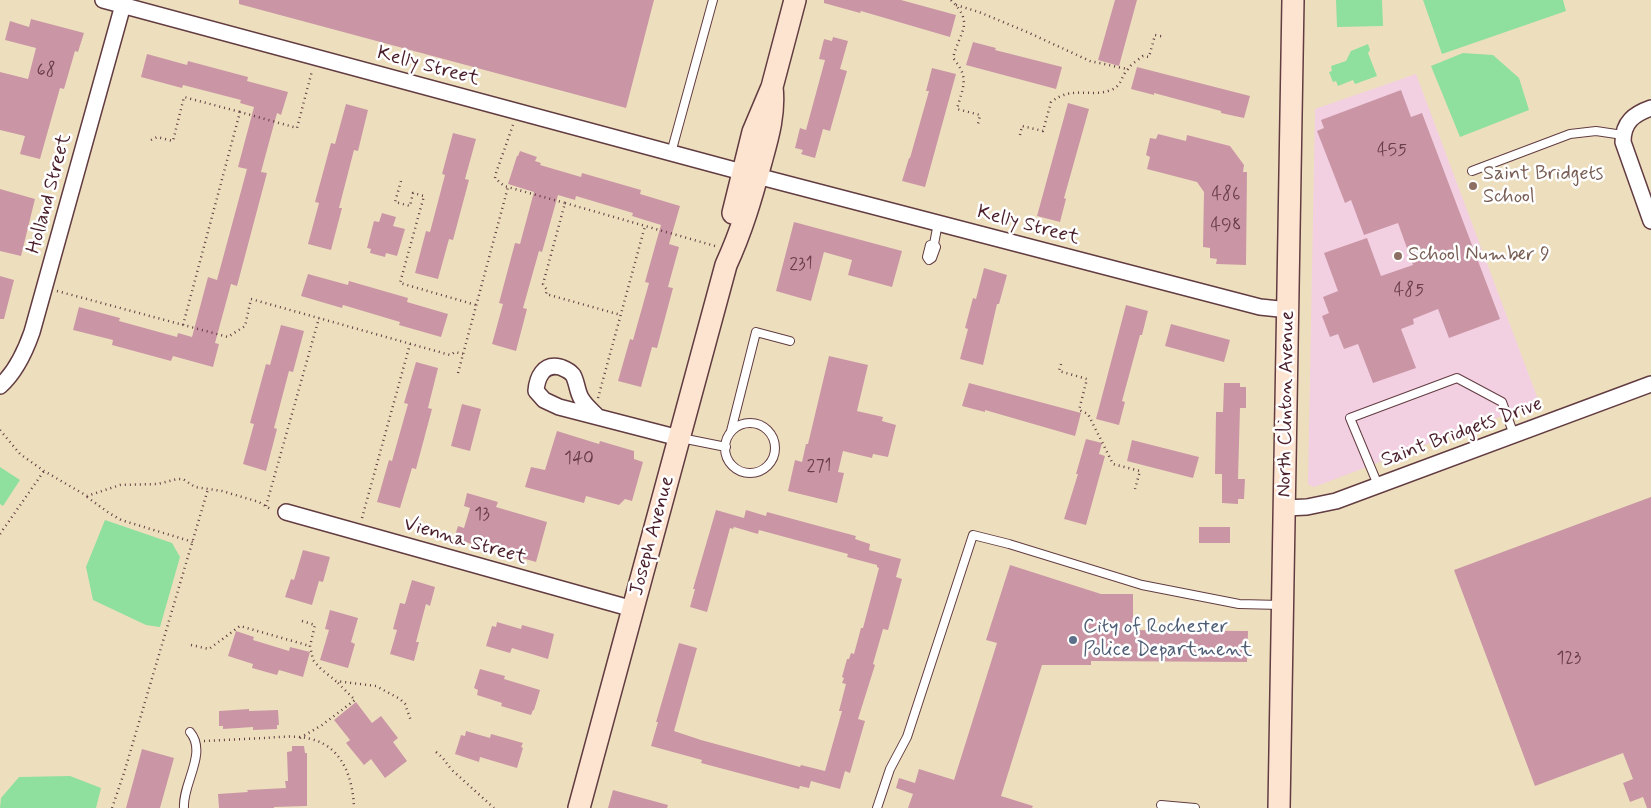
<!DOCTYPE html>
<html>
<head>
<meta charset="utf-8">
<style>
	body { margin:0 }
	canvas { display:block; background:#eddfbe }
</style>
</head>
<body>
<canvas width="1651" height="808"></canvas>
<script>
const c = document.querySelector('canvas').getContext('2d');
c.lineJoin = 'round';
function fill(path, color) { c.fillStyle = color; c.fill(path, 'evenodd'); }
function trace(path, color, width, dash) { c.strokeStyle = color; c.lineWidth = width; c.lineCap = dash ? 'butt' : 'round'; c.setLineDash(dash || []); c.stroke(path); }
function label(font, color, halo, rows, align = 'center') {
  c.font = font + ' Mynerve,sans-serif'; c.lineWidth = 5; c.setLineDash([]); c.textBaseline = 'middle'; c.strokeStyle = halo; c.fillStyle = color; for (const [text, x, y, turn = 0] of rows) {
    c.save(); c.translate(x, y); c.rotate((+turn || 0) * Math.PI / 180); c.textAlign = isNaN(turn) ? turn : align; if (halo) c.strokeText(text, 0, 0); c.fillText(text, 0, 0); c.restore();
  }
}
const built = new Path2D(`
	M1416,74L1539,402L1314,487L1311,486L1308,484L1315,109Z`);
const green = new Path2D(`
	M1336,0H1382L1383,26L1337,27Z
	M1423,0H1563L1566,11L1442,54Z
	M1368,44L1370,50L1368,53L1377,76L1355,84L1353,80L1338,86L1336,81L1333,82L1329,72L1332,71L1331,66L1346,61L1351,51Z
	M1463,53L1493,55L1519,78L1529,110L1460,137L1431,66Z
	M0,467L20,480L3,506L0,504Z
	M105,520L172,543L180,557L160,627L146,625L93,600L86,567Z
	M70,776L101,788L96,808H0L1,798L19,777Z`);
const building = new Path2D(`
	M239,0H654L626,108L239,4Z
	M824,0H901L956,15L950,37L861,11L860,13L824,3Z
	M1115,0H1137L1119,66L1098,60Z
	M31,19L84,33L78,52L75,51L64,89L60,88L40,159L20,154L25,136L0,130V72L28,79L36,48L5,40L10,21L29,27Z
	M833,37L848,41L840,69L847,71L830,131L823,129L815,158L801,154L803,150L795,148L800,128L806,130L825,60L819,59L824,39L832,41Z
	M973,42L996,48L995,50L1062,67L1056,89L966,65Z
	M147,54L187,65L188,61L248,77L247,81L288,92L281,115L277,113L261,172L267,173L237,286L231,284L215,343L219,344L213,367L173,356L171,361L112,345L113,340L73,330L79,307L120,318L119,321L177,337L178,333L192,337L208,277L217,280L247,169L238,167L254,107L240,103L241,100L183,85L182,88L141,77Z
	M1137,67L1250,96L1244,118L1221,113V111L1154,93V95L1131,89Z
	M932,68L956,74L925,187L902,181L909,158H910L929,91H926Z
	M1401,90L1411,117L1422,113L1500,319L1449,338L1438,309L1413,319L1414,324L1401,329L1416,368L1373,383L1358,344L1344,349L1338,334L1330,337L1322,316L1329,313L1323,297L1338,291L1324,253L1367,238L1381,276L1413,265L1398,223L1364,235L1351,200L1345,203L1317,131L1324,128L1321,120Z
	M1068,103L1089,109L1064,198L1066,199L1060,222L1037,216Z
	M346,104L368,110L358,151L354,150L339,208H342L331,250L308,244L319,203L315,202L331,143L335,144Z
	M453,133L476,139L465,179L469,180L453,240L449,239L438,279L415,273L426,231L430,232L445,175L442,174Z
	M1158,134L1186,141L1187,135L1230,146L1244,165L1243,172H1247L1246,265L1216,264L1217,259L1210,258V248L1203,247L1204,192L1197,182L1147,169L1150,157L1146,155L1150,138L1156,139Z
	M520,151L537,157L535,161L541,163L540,165L581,177L582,173L641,190L640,194L680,206L669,244L679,247L668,287L673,288L657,348L652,347L641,387L618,381L630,339L633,340L649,283L645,282L661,225L632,216L633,213L576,196L575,200L558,195L542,252L539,251L523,308L527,309L516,351L492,344L503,304L499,303L515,243L520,244L534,192L508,184L517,156H518Z
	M0,189L35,199L21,256L0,251Z
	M382,213L396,217L393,226L405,229L397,256L386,253L385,257L370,253L371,249L367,248L374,221L379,222Z
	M794,222L902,251L892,287L848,275L852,260L824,252L811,301L776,291Z
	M984,268L1007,275L999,304H997L983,365L960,359L968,329L965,328L973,298L976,299Z
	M308,274L348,285L349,281L408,298L407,302L448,314L441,337L399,325L400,322L343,305L342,308L301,296Z
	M0,276L14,280L4,319H0Z
	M1126,305L1148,311L1142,335H1140L1122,401L1125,402L1119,425L1096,419Z
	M1171,324L1230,340L1224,362L1165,346Z
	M281,325L304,331L293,372L289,371L274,428L277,429L266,471L243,464L254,424L250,423L266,364L270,365Z
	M829,356L868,365L857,411L883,417L882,421L896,425L888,457L873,454L872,458L843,451L838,472L844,473L837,503L788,491L795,460L802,462L806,444H808Z
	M416,362L438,368L428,408L432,409L416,469L412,468L400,508L377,502L389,460L392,461L408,404L404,403Z
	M969,383L1081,413L1075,436L985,410V412L962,406Z
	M1224,383H1240V387H1246V408H1240L1238,479H1245L1244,499H1238V504L1222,503V474H1215L1216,412H1223Z
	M462,404L481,409L470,451L451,446Z
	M557,431L599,444L600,441L634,451V459L643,462L632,501L625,499L619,505L586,496L584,503L525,487L531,467L545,470Z
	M1086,439L1102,443L1099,454L1105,456L1086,525L1064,519L1078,474H1076Z
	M1132,440L1199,457L1193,478L1127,461Z
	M467,493L498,502L496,507L547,522L536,562L454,539L458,526L464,528L470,508L464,506Z
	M1651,497V808H1647L1643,797L1630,802L1623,783L1633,779L1623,753L1535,786L1454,570Z
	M716,510L744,518L746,510L766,516L767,512L815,525L856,536L855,539L870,544L869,550L901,559L896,577L902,579L888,630L883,629L873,664L875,665L858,719L865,721L850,773L845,771L840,789L811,781L809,788L800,786L799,789L701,763L702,760L651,746L658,722H656L679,643L697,648L674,731L701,740L800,767L801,765L825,771L842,711H839L846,684L842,683L844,678L842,677L847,659H849L851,653L854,654L861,628H863L879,568L877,567V565L847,557L848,554L759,530L758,534L734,527L733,529L730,528L707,612L690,607L695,589H693Z
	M1199,527H1230V543H1199Z
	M303,550L330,557L323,582L319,581L312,605L285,597L291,579L294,580Z
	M1010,565L1101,594H1133V630L1248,631L1247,662L1091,661V665H1042L1001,796L1033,806L1032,808H908L913,794L896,788L899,778L915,783L919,769L954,780L997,643L986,640Z
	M412,580L435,587L430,606L426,604L416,642H419L414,661L390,654L397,630L393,629L400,603L405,604Z
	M330,610L358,618L351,642L355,644L348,668L320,660L329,630L325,629Z
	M497,622L521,629L522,625L554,634L548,659L512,648L510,653L486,646L492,626L496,627Z
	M236,631L254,637L253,640L289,651L290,647L310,652L303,677L279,670L277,675L252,668L253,664L228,656Z
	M480,669L505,676L504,679L540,690L534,710H533L531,715L501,706L502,703L477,695L478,690L474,688Z
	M356,702L372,723L381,716L398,738L393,742L407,761L385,778L371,759L364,765L346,743L350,740L334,720Z
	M249,709V711L278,710L279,725H277V729L253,730V727L223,729V726H219V711Z
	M466,731L490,738L491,734L523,743L521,747L523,748L517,768L480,757L479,762L455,754L461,735L465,736Z
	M292,746H304L305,753H307V806L274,807V808H219L218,794L248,792L247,790L286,788L285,781H288L287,752L292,751Z
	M142,749L174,758L160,808H126Z
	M613,790L668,805L667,808H608Z`);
const path = new Path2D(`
	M951,0C975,24 960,30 953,58C970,78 963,86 957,109L980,115L978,124
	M956,5L979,12L1027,32L1090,61L1127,69
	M513,125L496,173L495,178L504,186L565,203L543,284L547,290L546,294L621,315
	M1020,135L1022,126L1043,131L1051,102C1073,85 1091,98 1111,90C1122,86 1121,76 1128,69C1131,64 1138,60 1143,56L1149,57L1155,35L1165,37
	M151,140L157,137L173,141L184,97L240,112
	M401,181L395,202L410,206L413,193L424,196L400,283L476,305
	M565,203L715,246
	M57,291L228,337L245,326L251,299L450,355L455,352L463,354
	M183,325L240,112L297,128L312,71
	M1061,364L1059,371L1087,379L1079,410L1088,414L1113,464L1140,471L1135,489
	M458,373L508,187
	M598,398L645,226
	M0,430L20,454L44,471L87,496L120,485L158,484L177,479H183L195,487L222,491L259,502L272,510
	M87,497L109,513L121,520L193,542
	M266,506L319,318
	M362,518L410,344
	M0,534L44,471
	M302,621L315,625L310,646L313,660L321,669L336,681L376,686L400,699L405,704L411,721
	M191,645L209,649L240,626L310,646
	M300,738L322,725L355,700L337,682
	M204,741C224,740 245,739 265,738C280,737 297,735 311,739C343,747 353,779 354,808
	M436,752C445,759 445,762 452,770L494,808
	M112,808L124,773L208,489`);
const lane = new Path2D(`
	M671,153L713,0
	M1472,171L1570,134L1596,131L1623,135
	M929,260L932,258L936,247L934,244L938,223
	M929,260L927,257L930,245L934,244
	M725 448a25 25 0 1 1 50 0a25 25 0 1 1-50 0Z
	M731,431L756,332L790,341
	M681,438L726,447
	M1378,485L1350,418L1457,378L1502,402L1514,435
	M1161,805L1195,808
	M184,808C182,784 208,753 190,732
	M877,808L890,769L907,737L973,535L1009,544L1142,585L1239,604L1281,605`);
const street = new Path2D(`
	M103,0L742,172
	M1651,108C1634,114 1623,122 1623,142L1651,221
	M757,176L1260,307L1289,310
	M0,386C16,372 25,352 32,332L123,5
	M597,416C591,410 585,405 581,398C577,391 577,382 573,375C569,370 565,369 560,367C543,363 537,378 536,391L544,400L559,407L679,438
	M1285,508L1307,507L1336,501L1651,384
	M286,512L633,609`);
const secondary = new Path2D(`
	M733,213L753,132L772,87L795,0
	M579,808L726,265C742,230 751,199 761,162C768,137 775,113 772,87
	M1279,808L1293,0`);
const markers = [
	[1473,186,5,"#8d6e63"],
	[1398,256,5,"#8d6e63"],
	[1073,640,5,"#5c6f8a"]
];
const numberNames = [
	["68",46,71],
	["455",1392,151],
	["486",1226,195],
	["498",1226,226],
	["231",801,265],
	["485",1409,291],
	["140",579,459],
	["271",819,467],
	["13",482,515],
	["123",1569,659]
];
const streetNames = [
	["Kelly Street",428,67,15],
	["Holland Street",50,194,-75],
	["Kelly Street",1028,226,15],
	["North Clinton Avenue",1287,404,-89],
	["Saint Bridgets Drive",1462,433,-20],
	["Joseph Avenue",653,536,-75],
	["Vienna Street",465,542,16]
];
const educationNames = [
	["Saint Bridgets",1483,175],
	["School",1483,198],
	["School Number 9",1408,256]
];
const serviceNames = [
	["City of Rochester",1083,628],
	["Police Department",1083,651]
];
fill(built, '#f2cfe1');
fill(green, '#8fdf9e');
fill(building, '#ca96a5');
trace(lane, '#623c41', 10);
trace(street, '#623c41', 18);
trace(secondary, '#623c41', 24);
trace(path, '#623c41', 2.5, [1, 4]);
trace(lane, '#fff', 8);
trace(street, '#fff', 15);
trace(secondary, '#fde4d1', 21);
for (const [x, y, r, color] of markers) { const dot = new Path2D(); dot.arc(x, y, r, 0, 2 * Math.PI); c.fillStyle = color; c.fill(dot); trace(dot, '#fff', 2); }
label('18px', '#6a3d4a', null, numberNames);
label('20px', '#4a1f2b', '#fff', streetNames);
label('20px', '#785e54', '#fff', educationNames, 'left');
label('20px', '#4e5e75', '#fff', serviceNames, 'left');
</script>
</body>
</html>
